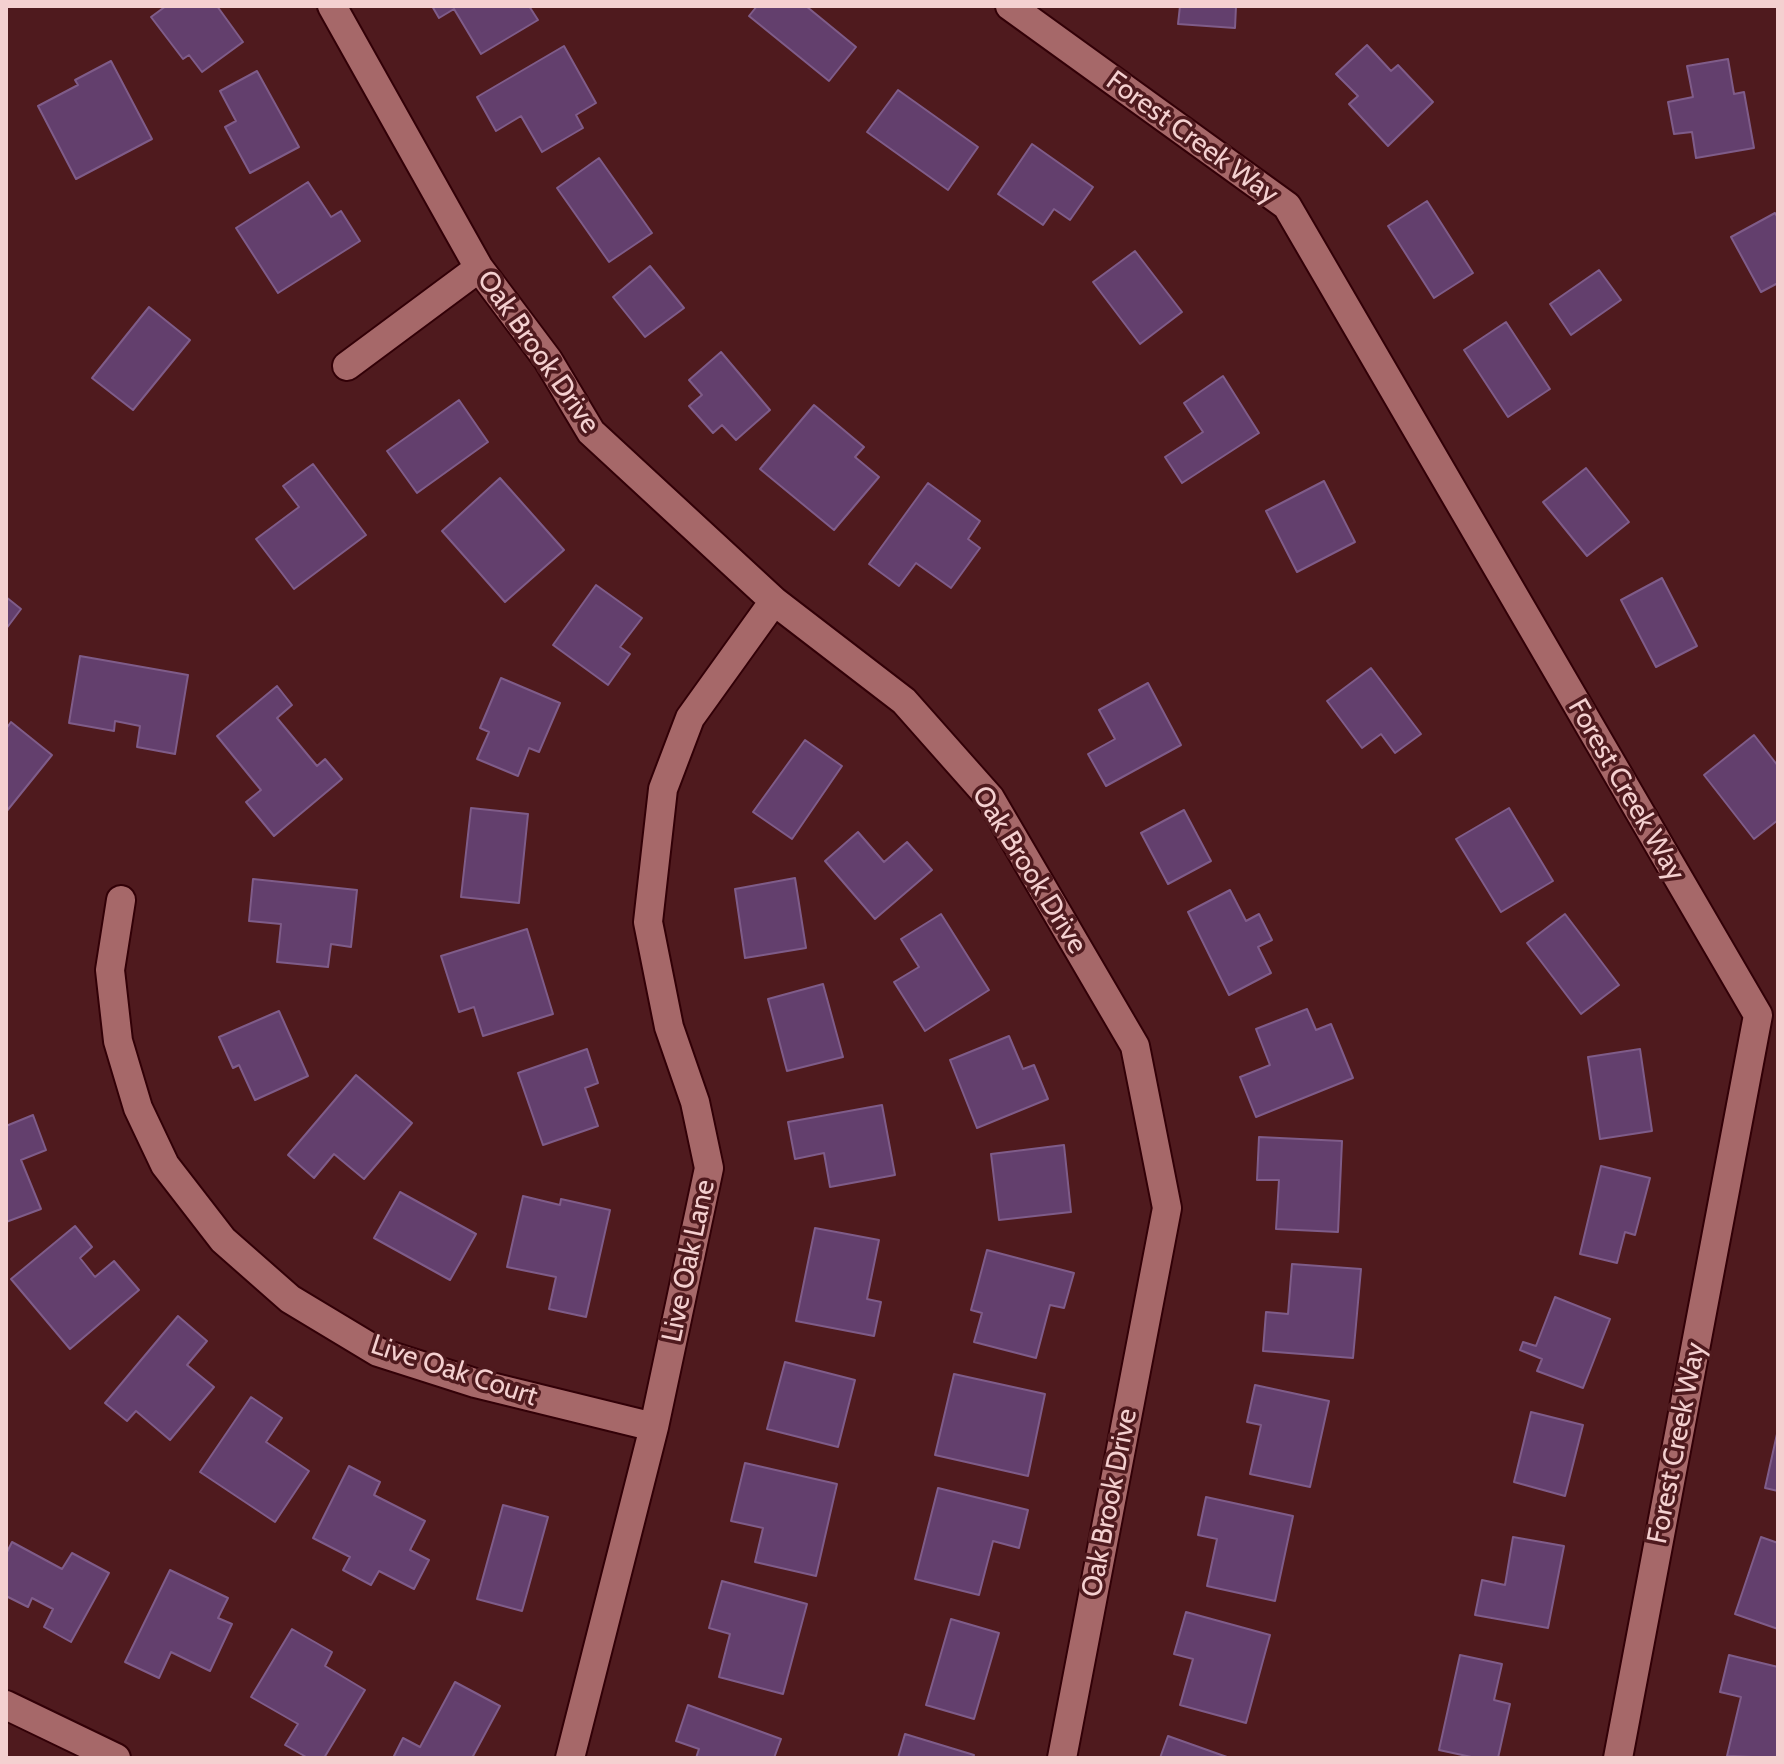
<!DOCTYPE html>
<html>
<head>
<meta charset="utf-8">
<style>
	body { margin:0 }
	#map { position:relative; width:1784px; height:1764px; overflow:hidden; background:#4f1a1e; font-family:Cabin,sans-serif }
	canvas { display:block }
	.frame { position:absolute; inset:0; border:8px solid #f4d0d0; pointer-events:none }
</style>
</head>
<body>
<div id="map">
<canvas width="1784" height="1764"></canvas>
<div class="frame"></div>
</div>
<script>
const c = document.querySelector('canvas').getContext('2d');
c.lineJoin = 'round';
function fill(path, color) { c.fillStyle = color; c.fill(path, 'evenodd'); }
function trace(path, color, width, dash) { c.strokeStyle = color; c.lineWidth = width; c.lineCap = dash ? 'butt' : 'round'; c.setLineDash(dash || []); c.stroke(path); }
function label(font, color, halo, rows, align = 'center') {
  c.font = font + ' Cabin,sans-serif'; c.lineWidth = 7; c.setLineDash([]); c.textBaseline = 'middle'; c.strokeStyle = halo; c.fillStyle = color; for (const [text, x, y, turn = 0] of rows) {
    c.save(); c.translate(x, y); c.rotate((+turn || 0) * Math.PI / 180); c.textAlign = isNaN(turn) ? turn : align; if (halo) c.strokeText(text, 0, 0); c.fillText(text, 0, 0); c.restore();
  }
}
const building = new Path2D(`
	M166,6H217L243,42L202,72L189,55L183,59L151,17Z
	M432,6H529L538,20L481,54L454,9L439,18Z
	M757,6H806L856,47L829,81L749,16Z
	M1180,6H1236L1235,28L1178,24Z
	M1367,45L1391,71L1398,65L1433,102L1388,146L1349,104L1358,96L1336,74Z
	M564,46L596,103L576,115L583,128L542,152L521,116L496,131L477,97Z
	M1728,59L1734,94L1744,92L1754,148L1696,158L1692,132L1674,134L1668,102L1693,97L1687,66Z
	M111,61L152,139L76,179L38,106L78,85L75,80Z
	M257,71L299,147L250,173L225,127L236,121L220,91Z
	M898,90L978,147L948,190L867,132Z
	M1032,144L1093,187L1070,220L1054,209L1043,225L998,194Z
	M599,158L652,233L609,262L557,188Z
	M308,182L331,217L341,211L360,241L278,293L236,228Z
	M1427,201L1473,273L1434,298L1388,226Z
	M1775,213L1778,218V283L1761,292L1731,237Z
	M1135,251L1182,312L1140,344L1093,282Z
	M650,266L684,308L645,337L613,297Z
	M1599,270L1621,300L1571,335L1550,304Z
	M149,307L190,340L133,410L92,378Z
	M1506,322L1550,389L1508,417L1464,350Z
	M721,352L770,410L736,440L722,425L713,433L689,406L702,395L689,380Z
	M1223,376L1259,433L1182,483L1165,457L1203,432L1184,403Z
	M459,400L488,442L417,493L387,451Z
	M814,405L864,447L855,457L879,477L834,530L760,469Z
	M313,464L366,535L294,589L256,539L299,507L283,486Z
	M1586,468L1629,522L1587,556L1543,502Z
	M500,478L564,550L505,602L442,531Z
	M1324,481L1355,542L1297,572L1266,511Z
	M928,483L980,521L968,539L980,548L951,588L916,563L899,586L869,564Z
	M1662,578L1697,646L1656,667L1621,600Z
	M596,585L642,618L620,647L630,654L608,685L553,645Z
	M6,597L21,609L6,629Z
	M80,656L188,675L175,754L137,747L140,726L115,721L114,731L69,723Z
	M1371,668L1421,734L1395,753L1381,734L1362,748L1327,701Z
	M501,678L560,703L539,752L529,748L518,776L477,759L489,732L480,728Z
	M1148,683L1181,745L1106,786L1088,754L1115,739L1099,710Z
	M277,686L292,705L277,718L317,766L325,759L342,779L274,836L246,802L261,790L217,736Z
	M11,722L52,755L6,812V729Z
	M1754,735L1778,766V820L1754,839L1704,775Z
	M805,740L842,766L792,839L753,812Z
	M471,808L528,814L519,903L461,897Z
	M1509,808L1553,881L1501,912L1456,839Z
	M1184,810L1211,861L1168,884L1141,833Z
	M858,832L884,862L907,842L932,870L875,919L825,861Z
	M795,878L806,948L745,958L735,889Z
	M253,879L357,890L351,947L331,944L328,967L277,962L281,924L249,921Z
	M1230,890L1246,921L1259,914L1272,940L1258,947L1271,973L1229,995L1188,912Z
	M941,914L989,990L925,1031L894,982L919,967L901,939Z
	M1565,914L1619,985L1581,1014L1527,943Z
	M527,929L553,1014L483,1036L474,1007L459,1012L441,956Z
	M823,984L843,1057L787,1071L768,999Z
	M1307,1009L1316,1030L1331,1024L1353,1078L1256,1117L1240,1077L1270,1065L1256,1029Z
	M279,1011L308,1076L255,1100L239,1065L233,1068L219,1037Z
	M1009,1036L1023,1069L1034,1065L1048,1099L977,1128L950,1060Z
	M587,1049L598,1083L585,1088L598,1126L543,1145L518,1073Z
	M1640,1049L1652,1131L1600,1139L1588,1057Z
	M356,1075L412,1123L364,1179L334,1154L314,1178L288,1155Z
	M882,1105L895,1175L830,1187L824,1153L795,1159L788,1122Z
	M33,1115L46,1150L21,1160L41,1209L6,1222V1126Z
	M1259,1137L1342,1141L1338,1232L1276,1229L1279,1180H1257Z
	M1064,1145L1071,1212L999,1220L991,1154Z
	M1601,1166L1650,1178L1635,1235L1625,1232L1617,1263L1580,1254Z
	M400,1192L476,1234L450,1280L374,1238Z
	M523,1196L560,1205L561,1199L610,1210L586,1317L549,1309L556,1277L507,1267Z
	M75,1226L92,1247L80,1258L95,1277L114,1261L139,1290L70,1349L11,1279Z
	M815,1228L879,1240L867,1299L881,1302L874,1336L796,1321Z
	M987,1250L1074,1273L1064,1308L1050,1305L1036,1358L974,1342L982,1313L971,1310Z
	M1292,1264L1361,1269L1353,1358L1263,1351L1266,1312L1288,1314Z
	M1555,1297L1610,1319L1583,1388L1537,1371L1542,1359L1520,1350L1523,1342L1536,1346Z
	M178,1316L207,1341L187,1365L214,1387L170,1440L136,1411L127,1421L105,1403Z
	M785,1362L855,1380L838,1447L767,1429Z
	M954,1374L1045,1394L1028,1476L935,1455Z
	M1255,1385L1329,1401L1310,1487L1250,1474L1261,1425L1247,1422Z
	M251,1397L282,1418L266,1442L309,1471L275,1522L200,1472Z
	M1531,1412L1583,1425L1565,1496L1514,1482Z
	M1777,1434H1778V1491L1765,1488Z
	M745,1463L837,1484L816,1576L755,1562L763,1528L731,1521Z
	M349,1466L380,1482L374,1495L425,1521L410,1550L429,1560L414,1589L379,1571L371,1585L343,1570L350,1557L313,1538Z
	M938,1488L1028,1510L1019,1548L993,1541L979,1595L915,1579Z
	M1206,1497L1293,1516L1275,1601L1207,1586L1217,1539L1198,1535Z
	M503,1505L548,1517L522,1611L477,1599Z
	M1513,1537L1564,1546L1548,1628L1475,1615L1482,1580L1505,1585Z
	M1761,1537L1778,1543V1629L1735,1614Z
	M12,1542L62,1569L72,1553L109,1573L71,1642L44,1627L53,1609L32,1598L28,1607L6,1596V1554Z
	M170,1570L228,1598L218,1618L232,1624L210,1671L171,1652L159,1678L125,1662Z
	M722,1581L807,1604L783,1694L719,1677L730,1634L709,1628Z
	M1186,1612L1270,1635L1246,1723L1180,1705L1193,1659L1174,1654Z
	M951,1619L999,1633L974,1719L926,1705Z
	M292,1629L332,1652L325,1666L365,1690L324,1758H308L285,1745L298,1724L251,1697Z
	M1460,1655L1502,1664L1494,1700L1510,1704L1498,1758H1476L1439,1750Z
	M1729,1655L1778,1667V1758L1727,1756L1741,1697L1720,1692Z
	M455,1682L500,1706L472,1758H393L403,1738L420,1747Z
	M688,1705L781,1739L774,1758H696L699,1749L676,1741Z
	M905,1734L974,1755L973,1758H898Z
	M1168,1736L1227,1757V1758H1160Z`);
const minor = new Path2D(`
	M332,6L479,268L548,360L591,432L774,601L904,701L990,798L1135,1046L1167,1208L1062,1758
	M1010,6L1287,206L1758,1015L1618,1758
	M347,366L479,268
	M121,900L110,970L118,1041L138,1108L165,1165L223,1240L290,1299L378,1352L475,1383L654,1427
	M6,1705L116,1758
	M570,1758L654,1427L709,1168L695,1102L669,1027L648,922L663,789L690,718L774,601`);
const streetNames = [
	["Forest Creek Way",1192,138,36],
	["Oak Brook Drive",538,352,55],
	["Forest Creek Way",1626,790,60],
	["Oak Brook Drive",1029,870,58],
	["Live Oak Lane",689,1261,-78],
	["Live Oak Court",454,1371,18],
	["Forest Creek Way",1677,1443,-79],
	["Oak Brook Drive",1110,1503,-79]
];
fill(building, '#633f6d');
trace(building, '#7f5c89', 2);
trace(minor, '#320007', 32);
trace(minor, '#a66869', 28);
label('28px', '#f4d0d0', '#4f1a1e', streetNames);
</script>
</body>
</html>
